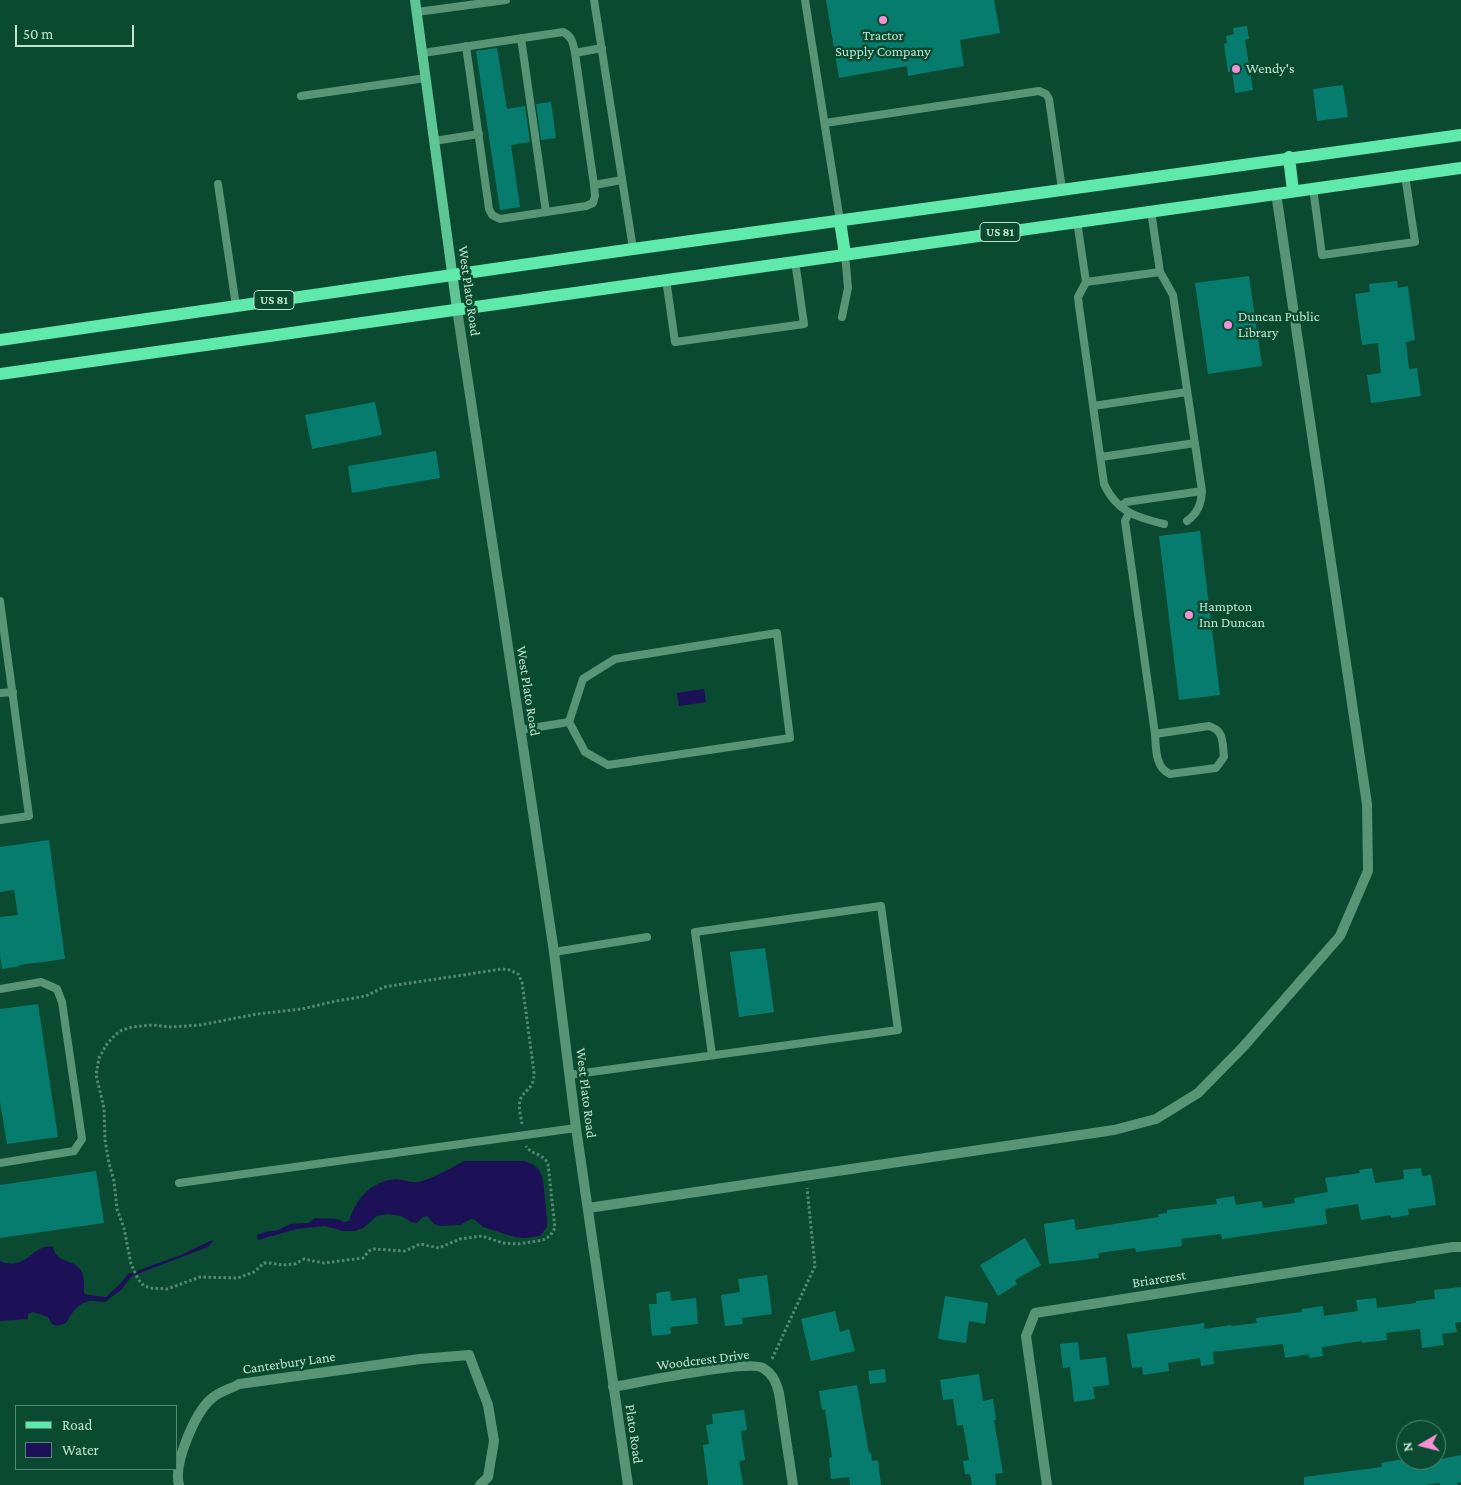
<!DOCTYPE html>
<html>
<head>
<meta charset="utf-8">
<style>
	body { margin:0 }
	#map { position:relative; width:1461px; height:1485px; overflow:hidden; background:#0a4a31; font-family:"Crimson Pro",serif }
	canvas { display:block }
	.legend { position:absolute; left:15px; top:1405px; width:162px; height:65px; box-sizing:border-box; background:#0a4a31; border:1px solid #528871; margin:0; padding:6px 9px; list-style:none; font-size:15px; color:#bfe4d0 }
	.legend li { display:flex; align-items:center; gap:10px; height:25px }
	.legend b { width:25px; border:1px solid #528871 }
	.north { position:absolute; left:1396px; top:1420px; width:50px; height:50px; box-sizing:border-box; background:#0a4a31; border:1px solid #528871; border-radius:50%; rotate:262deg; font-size:14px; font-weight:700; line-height:20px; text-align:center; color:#bfe4d0 }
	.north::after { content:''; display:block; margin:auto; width:18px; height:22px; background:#f591d2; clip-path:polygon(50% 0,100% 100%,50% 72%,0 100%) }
	.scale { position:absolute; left:15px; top:25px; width:119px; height:22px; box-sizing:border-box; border:2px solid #bfe4d0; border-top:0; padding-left:6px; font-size:15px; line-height:18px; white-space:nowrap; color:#bfe4d0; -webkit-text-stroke:4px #0a4a31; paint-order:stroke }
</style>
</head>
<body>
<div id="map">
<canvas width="1461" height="1485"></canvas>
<ul class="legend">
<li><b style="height:6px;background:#5feaac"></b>Road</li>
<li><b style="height:14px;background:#1c1056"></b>Water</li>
</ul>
<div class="north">N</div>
<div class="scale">50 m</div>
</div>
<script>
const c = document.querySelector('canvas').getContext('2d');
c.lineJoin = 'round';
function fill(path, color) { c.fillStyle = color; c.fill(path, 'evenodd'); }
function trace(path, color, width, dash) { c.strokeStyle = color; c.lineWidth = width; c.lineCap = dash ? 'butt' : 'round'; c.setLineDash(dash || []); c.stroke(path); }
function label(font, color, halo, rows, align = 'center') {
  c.font = font + ' "Crimson Pro",serif'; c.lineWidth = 5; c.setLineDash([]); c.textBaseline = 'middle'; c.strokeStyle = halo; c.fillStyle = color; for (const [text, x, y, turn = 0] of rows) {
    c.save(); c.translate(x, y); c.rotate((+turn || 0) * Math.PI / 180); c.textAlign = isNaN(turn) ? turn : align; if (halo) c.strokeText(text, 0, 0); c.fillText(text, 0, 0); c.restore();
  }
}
const water = new Path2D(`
	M704,689L706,702L679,706L677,693Z
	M464,1161H524C545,1167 543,1180 545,1199C546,1208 547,1217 547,1227L540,1236L525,1238L515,1237L483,1227L475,1220L471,1219L460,1225L440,1226L434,1224L427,1216L423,1217L417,1223L411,1222L401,1216L388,1214L377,1216L363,1228L355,1231H343L325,1226L296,1229L258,1240L257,1235L265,1232L278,1230L291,1224L308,1223L315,1218L338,1219L344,1222L349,1221C356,1199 370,1182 395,1179C403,1179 410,1183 418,1182C430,1180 453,1167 464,1161Z
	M214,1240L208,1247L132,1276L121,1290L105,1302C100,1302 93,1300 89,1301C78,1303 71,1314 66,1323L57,1326L52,1324L48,1317L33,1312L28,1314V1319L0,1321V1261C28,1272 32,1243 53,1247C57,1264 71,1258 80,1269C85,1275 84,1286 84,1293L88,1295L106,1297L121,1283L128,1274L181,1255L210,1241Z`);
const building = new Path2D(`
	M826,0H994L1000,33L960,40L964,66L908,76L907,66L839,78Z
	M1247,26L1249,39L1245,40L1253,90L1235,93L1232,71L1228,72L1224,44L1227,43L1226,36L1234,34L1233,28Z
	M497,48L507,109L525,106L530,142L511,145L520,207L500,210L476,51Z
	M1343,85L1348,117L1317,121L1313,89Z
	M551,102L556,138L541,140L536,104Z
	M1249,276L1262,366L1208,374L1195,283Z
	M1397,281L1398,288L1408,286L1415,340L1406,342L1409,369L1417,368L1421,396L1371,403L1367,375L1381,373L1378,343L1362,345L1355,294L1370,292L1369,284Z
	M375,402L382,435L312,449L305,415Z
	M436,451L440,478L352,493L348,466Z
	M1200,531L1220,695L1179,700L1159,536Z
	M49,840L65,959L19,965L20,966L2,969L0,955V917L18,915L14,890L0,892V847Z
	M765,948L774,1012L739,1017L730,952Z
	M38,1004L58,1137L7,1144L0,1102V1009Z
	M1372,1168L1375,1183L1404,1179L1403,1170L1421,1168L1422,1176L1431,1175L1436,1205L1408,1209L1409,1215L1391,1218V1215L1361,1220L1358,1204L1325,1209L1327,1224L1222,1239L1221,1234L1181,1239L1182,1246L1136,1252L1135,1248L1098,1253L1099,1258L1049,1264L1044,1224L1074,1219L1076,1230L1159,1217L1158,1214L1167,1213V1210L1217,1204L1216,1199L1234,1196L1236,1205L1262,1201L1263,1208L1295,1203L1294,1198L1328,1192L1325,1178L1360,1173L1359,1170Z
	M96,1171L104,1223L0,1238V1185Z
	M1025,1238L1041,1265L1015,1280L1017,1284L998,1296L980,1265Z
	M767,1275L772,1314L742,1318L743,1324L725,1326L721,1295L740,1292L738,1279Z
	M1461,1287V1322L1455,1323L1457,1332L1442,1334L1444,1345L1422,1348L1420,1329L1386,1333L1387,1340L1362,1343V1341L1322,1347L1323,1356L1309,1358V1354L1285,1358L1283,1344L1213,1352L1214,1364L1201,1366L1200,1358L1168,1363L1169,1371L1143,1375L1142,1367L1132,1368L1127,1334L1204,1323V1329L1231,1325V1326L1257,1323L1256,1318L1302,1312V1309L1323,1306L1324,1316L1358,1311L1356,1300L1376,1298L1377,1308L1416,1303V1301L1435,1299L1434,1290Z
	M670,1291L671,1301L696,1298L698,1324L670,1327L671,1334L652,1336L649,1304H657L656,1293Z
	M945,1296L988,1303L985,1324L969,1321L966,1343L938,1339Z
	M835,1311L840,1332L849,1329L855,1351L811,1361L801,1319Z
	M1078,1342L1080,1360L1106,1357L1109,1385L1093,1387L1095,1399L1074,1402L1070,1367L1063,1368L1060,1344Z
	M885,1369L886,1382L870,1384L868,1371Z
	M979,1374L983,1401L993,1399L996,1420H994L1003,1473L995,1474L996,1485H972L970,1474H965L963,1461L969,1460L963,1425L957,1426L953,1399L943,1400L940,1380Z
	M857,1385L869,1453H871L872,1461L878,1460L881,1485H850L849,1477L831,1479L829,1458L832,1457L825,1409L822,1410L819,1391Z
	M744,1410L747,1430L741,1431L745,1460L739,1461L743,1485H708L703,1445L709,1444L706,1425L713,1424L712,1414Z
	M1461,1455V1482L1457,1483L1458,1485H1440V1483L1424,1485H1304V1477L1382,1467L1381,1463L1398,1460H1436Z`);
const path = new Path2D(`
	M522,1124C521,1117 518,1107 520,1100C525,1088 534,1090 534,1073L522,982L518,974L510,970L502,969L384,987L366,996L336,1001L302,1009L257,1014L200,1025L172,1027L153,1025L132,1027L122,1030L115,1035L107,1044L99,1058L96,1075L104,1108L105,1140L109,1163L114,1181L117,1209L124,1228L131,1264L138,1279L144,1286L151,1288L167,1289L200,1277L238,1278L254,1272L264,1263H269L283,1265L295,1264L304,1259L324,1263L363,1258L369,1251L374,1249L405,1251L420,1244L439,1248L460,1239L482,1236L503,1243L518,1244L543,1240L550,1236L555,1228L548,1164C543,1153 531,1155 526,1146
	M772,1359L815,1266L807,1188`);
const service = new Path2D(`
	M594,0L633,249
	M805,0L840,221
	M417,12L506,0
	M521,38L546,212
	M423,53L563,32C572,36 573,43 575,53L594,185L595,196L593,203L586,206L500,219L492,215L489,209L466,46
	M575,53L602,48
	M301,96L426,78
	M825,123L1039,91L1046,94L1049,99L1062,189
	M434,141L479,134
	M218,184L236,306
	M594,185L622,180
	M1313,188L1322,255L1415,242L1405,175
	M1151,211L1160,272L1173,295L1202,491C1201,504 1198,513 1187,521
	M1077,221L1086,282L1078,297L1079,306L1104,484C1117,512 1136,517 1164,524
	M666,279L675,342L804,324L795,261
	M1086,282L1160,272
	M842,317L848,288L845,254
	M1093,406L1187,392
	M1101,457L1195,443
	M1121,506L1126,502L1202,491
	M1129,513L1125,521L1155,734C1156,748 1155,768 1170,774L1216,768L1224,757C1222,743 1225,731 1209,726L1155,734
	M0,601L29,816L0,820
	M0,693L13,692
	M520,730L569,722L583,679L615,659L777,633L790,738L608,765L585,752L569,722
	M554,952L647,937
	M0,989L41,982L57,989L62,1002L82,1139L74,1151L0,1163
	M569,1075L898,1030L881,906L695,932L712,1055
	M179,1183L576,1128`);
const minor = new Path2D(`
	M588,1208L1114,1130L1156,1119L1198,1093L1244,1046L1340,936L1368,871L1367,804L1276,193
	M613,1387C637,1383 748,1359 763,1368C773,1374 776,1382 779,1393L793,1485
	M179,1485C173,1464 195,1413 211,1399C218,1392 230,1389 239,1384L420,1359L469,1355L488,1405L494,1441L488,1477L480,1485
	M1047,1485L1026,1336L1035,1313L1453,1247H1461`);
const tertiary = new Path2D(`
	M457,309L554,952L576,1128L628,1485`);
const secondary = new Path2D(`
	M415,0L457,309`);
const primary = new Path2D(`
	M1289,157L1293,191
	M840,221L845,254
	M0,340L633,249L1461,135
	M0,374L1461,168`);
const markers = [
	[883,20,5,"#f591d2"],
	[1236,69,5,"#f591d2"],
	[1228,325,5,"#f591d2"],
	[1189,615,5,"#f591d2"]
];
const shields = [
	[1000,232,40],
	[274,300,40]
];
const shieldNames = [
	["US 81",1000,232],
	["US 81",274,300]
];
const poiNames = [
	["Tractor",883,36,"center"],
	["Supply Company",883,52,"center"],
	["Wendy's",1246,69],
	["Duncan Public",1238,317],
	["Library",1238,333],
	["Hampton",1199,607],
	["Inn Duncan",1199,623]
];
const streetNames = [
	["West Plato Road",469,291,82],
	["West Plato Road",528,691,81],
	["West Plato Road",586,1093,83],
	["Briarcrest",1159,1279,-9],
	["Woodcrest Drive",703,1360,-7],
	["Canterbury Lane",289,1363,-8],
	["Plato Road",634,1434,82]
];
fill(water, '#1c1056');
fill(building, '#067c6f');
trace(path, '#548972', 3, [2.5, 2.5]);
trace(service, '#579576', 8);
trace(minor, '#579576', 10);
trace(tertiary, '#579576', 10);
trace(secondary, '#5ec595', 10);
trace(primary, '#5feaac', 12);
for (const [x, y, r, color] of markers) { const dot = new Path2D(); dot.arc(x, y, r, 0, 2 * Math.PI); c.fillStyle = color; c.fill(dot); trace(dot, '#0a4a31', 2); }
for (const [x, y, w] of shields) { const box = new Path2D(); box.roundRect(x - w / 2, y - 9.5, w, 19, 4); c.fillStyle = '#0a4a31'; c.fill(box); trace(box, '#bfe4d0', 1); }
label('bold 12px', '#bfe4d0', null, shieldNames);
label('14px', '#bfe4d0', '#0a4a31', poiNames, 'left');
label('14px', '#bfe4d0', '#0a4a31', streetNames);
</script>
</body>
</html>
